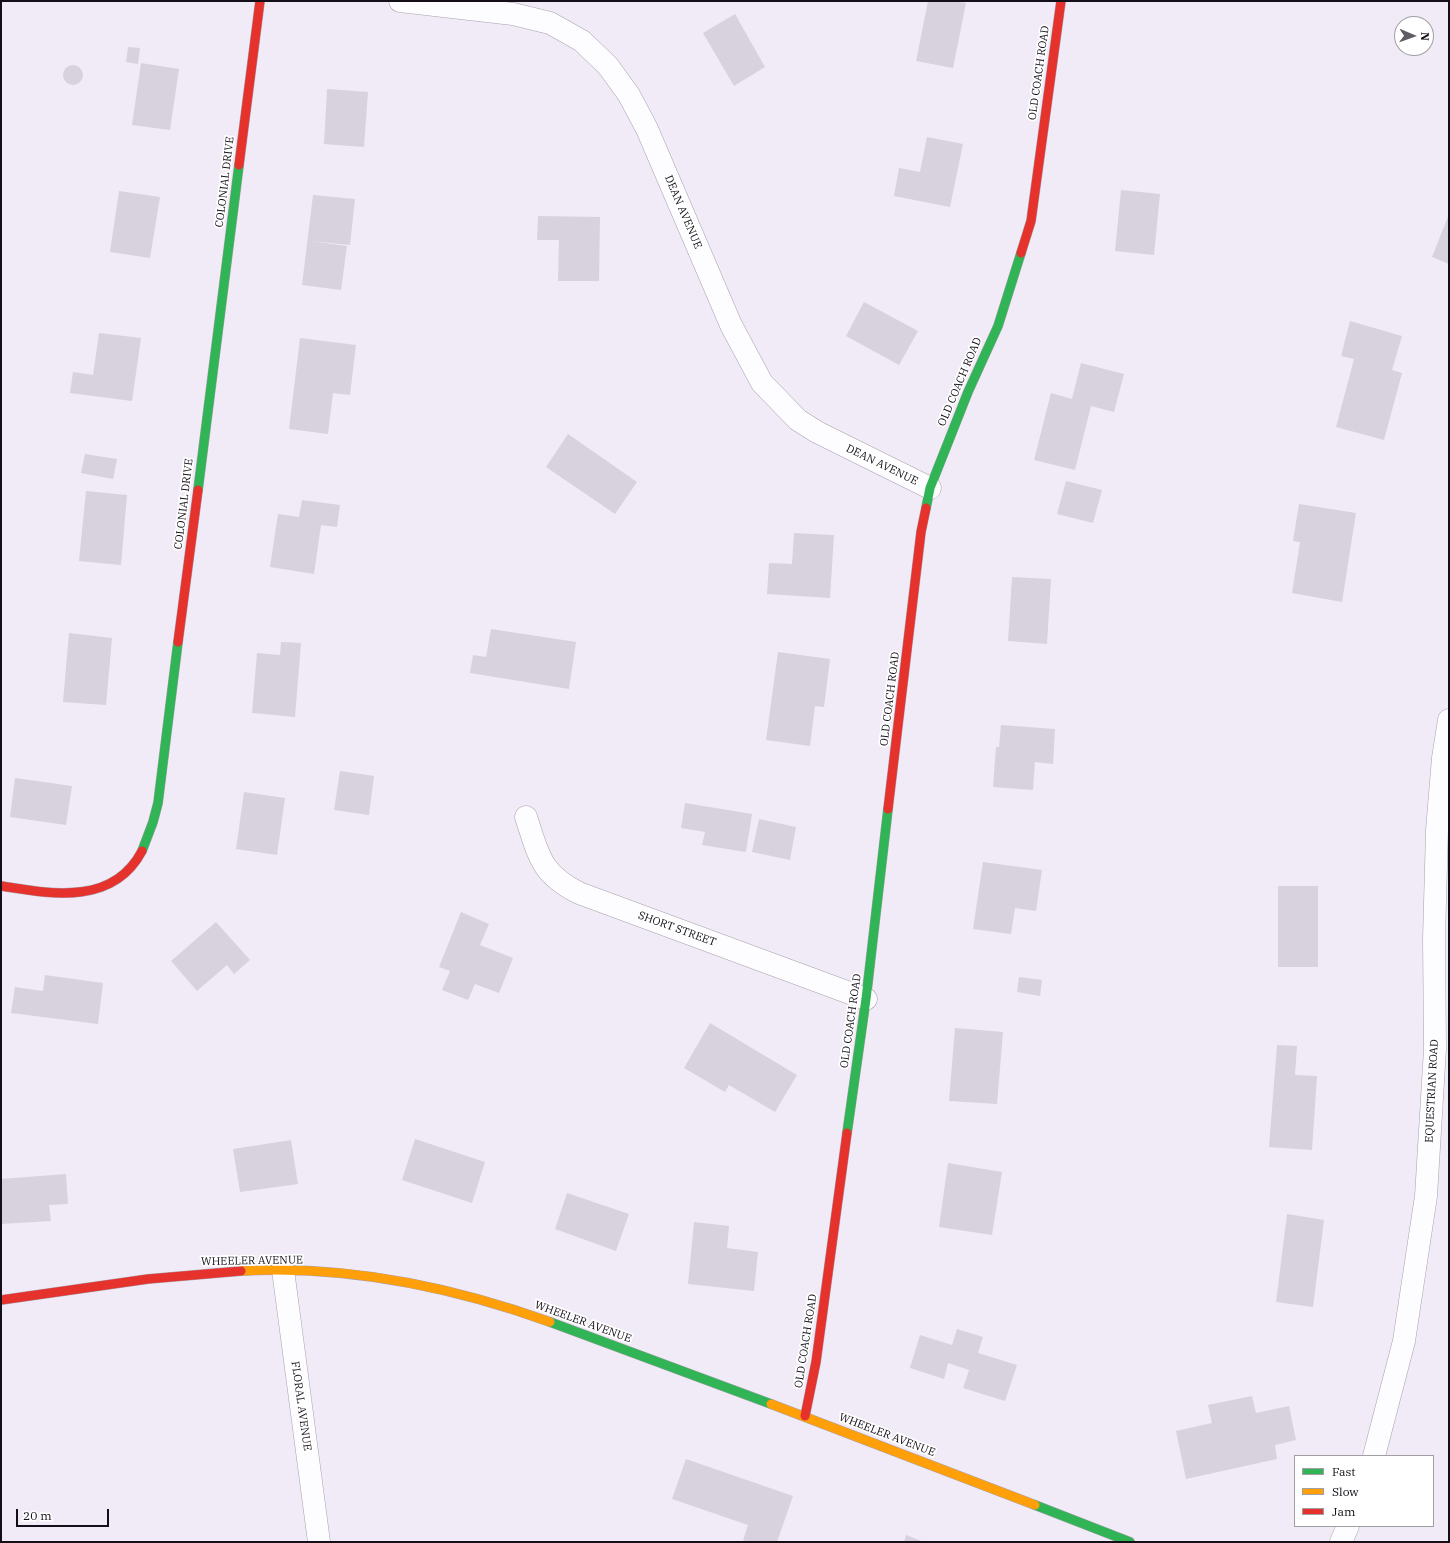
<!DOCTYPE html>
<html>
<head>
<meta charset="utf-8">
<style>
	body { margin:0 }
	#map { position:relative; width:1450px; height:1543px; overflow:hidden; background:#f1eaf7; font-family:"IBM Plex Serif",serif }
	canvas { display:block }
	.frame { position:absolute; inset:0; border:2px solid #130e17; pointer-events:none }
	.legend { position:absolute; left:1294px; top:1455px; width:140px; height:72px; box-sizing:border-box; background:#fff; border:1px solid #a19fa2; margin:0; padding:5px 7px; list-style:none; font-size:12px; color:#130e17 }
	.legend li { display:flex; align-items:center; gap:8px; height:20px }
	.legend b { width:20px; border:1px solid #a19fa2 }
	.north { position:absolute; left:1394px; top:16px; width:40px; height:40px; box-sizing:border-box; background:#fff; border:1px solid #a19fa2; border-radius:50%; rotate:92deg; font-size:11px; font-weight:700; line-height:16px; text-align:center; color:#130e17 }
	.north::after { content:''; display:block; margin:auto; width:14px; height:18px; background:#615b65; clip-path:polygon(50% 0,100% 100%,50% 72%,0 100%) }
	.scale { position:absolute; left:16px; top:1509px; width:93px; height:18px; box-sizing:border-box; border:2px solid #130e17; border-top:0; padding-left:5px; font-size:12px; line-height:14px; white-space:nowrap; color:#130e17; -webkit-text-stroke:3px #fff; paint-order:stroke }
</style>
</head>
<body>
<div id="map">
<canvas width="1450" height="1543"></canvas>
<div class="frame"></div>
<ul class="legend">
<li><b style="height:5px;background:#30b455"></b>Fast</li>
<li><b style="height:5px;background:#ff9f0a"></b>Slow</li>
<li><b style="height:5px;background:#e5322d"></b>Jam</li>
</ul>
<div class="north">N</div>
<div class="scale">20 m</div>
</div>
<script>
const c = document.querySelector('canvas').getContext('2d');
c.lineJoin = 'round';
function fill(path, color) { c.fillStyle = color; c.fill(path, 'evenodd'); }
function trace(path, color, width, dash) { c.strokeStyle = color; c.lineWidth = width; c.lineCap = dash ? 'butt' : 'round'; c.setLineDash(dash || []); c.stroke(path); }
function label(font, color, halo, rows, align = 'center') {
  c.font = font + ' "IBM Plex Serif",serif'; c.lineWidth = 3.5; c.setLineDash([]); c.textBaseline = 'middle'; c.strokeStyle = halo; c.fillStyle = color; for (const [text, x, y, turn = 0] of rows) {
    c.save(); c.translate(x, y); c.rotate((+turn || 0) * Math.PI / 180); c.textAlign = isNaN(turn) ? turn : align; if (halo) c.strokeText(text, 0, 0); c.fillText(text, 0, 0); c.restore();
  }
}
const building = new Path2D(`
	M928,1H953L966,3L953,68L916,61Z
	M735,14L765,67L734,86L703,33Z
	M128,47L140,48L138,64L126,62Z
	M141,63L179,69L170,130L132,125Z
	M63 75a10 10 0 1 1 20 0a10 10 0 1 1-20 0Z
	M327,89L368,92L364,147L324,144Z
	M927,137L963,144L950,207L894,196L899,168L920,172Z
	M1121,190L1160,194L1154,255L1115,251Z
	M119,191L160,197L150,258L110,252Z
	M313,195L355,199L350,245L310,241L347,246L341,290L302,285Z
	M1449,214V264L1432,257Z
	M538,216L600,217L599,281H558L559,240H537Z
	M864,302L918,331L899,365L846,336Z
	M1350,321L1402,336L1392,370L1402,373L1384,440L1336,427L1354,359L1341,356Z
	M99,333L141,338L132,401L70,393L73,372L93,375Z
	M300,338L356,345L350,395L333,393L328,434L289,429Z
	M1081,363L1124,374L1114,412L1091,406L1075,470L1034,460L1051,393L1072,399Z
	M568,434L637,482L615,514L546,467Z
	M85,454L117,459L113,479L81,473Z
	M1066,481L1102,490L1093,523L1057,514Z
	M86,491L127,495L121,565L79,561Z
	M302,500L340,505L337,527L321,525L314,574L270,567L278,514L299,517Z
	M1299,504L1356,513L1342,602L1292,593L1300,542L1293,541Z
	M794,533L834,535L830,598L767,594L769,563L792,564Z
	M1012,577L1051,579L1047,644L1008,641Z
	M491,629L576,642L569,689L470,673L473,655L486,657Z
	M69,633L112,638L106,705L63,702Z
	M281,642L301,643L295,717L252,713L257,653L280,655Z
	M778,652L830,659L824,707L815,706L810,746L766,740Z
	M1001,725L1055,729L1053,764L1035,762L1033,790L993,787L996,747H999Z
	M340,771L374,776L369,815L334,810Z
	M15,778L72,786L66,825L10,817Z
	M244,792L285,798L277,855L236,849Z
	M685,803L752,814L746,852L702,845L705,832L681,828Z
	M759,819L796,827L790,860L752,852Z
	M983,862L1042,870L1036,911L1015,908L1011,934L973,929Z
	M1278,886H1318V967H1278Z
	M461,912L489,924L480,945L513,958L499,993L475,984L468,1000L442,990L450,971L439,967Z
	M216,922L250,960L234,974L227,965L197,991L171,961Z
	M45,975L103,983L98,1024L11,1013L15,987L43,991Z
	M1019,977L1042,980L1040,996L1017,992Z
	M710,1023L797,1075L775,1112L729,1085L725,1092L684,1068Z
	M955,1028L1003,1032L997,1104L949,1101Z
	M1277,1045L1297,1046L1295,1075L1317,1076L1312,1150L1269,1147Z
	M415,1139L485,1162L472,1203L402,1180Z
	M291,1140L298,1184L240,1192L233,1149Z
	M948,1163L1002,1172L992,1235L939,1227Z
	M66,1174L68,1204L49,1205L51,1221L1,1224V1179Z
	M567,1193L629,1214L616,1251L555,1229Z
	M1287,1214L1324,1220L1313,1307L1276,1302Z
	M694,1222L729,1226L727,1248L758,1252L754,1291L688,1284Z
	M957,1329L983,1337L978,1353L1017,1365L1005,1401L963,1388L969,1370L948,1363L944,1379L910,1368L920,1335L952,1345Z
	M1252,1396L1256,1413L1289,1406L1296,1440L1275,1445L1277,1459L1186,1479L1176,1431L1212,1423L1208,1405Z
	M686,1459L793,1496L777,1542H748L743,1540L748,1525L672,1499Z
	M906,1535L924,1542H904Z`);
const street = new Path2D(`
	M400,1L513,14L550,23L582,41L608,66L629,95L647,129L731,325L762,383L798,420L817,432L930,488
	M526,817C539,856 540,873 579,893L866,999
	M283,1270L319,1542
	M1374,1456L1404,1341L1426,1196L1435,1049L1434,939L1437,830L1443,758L1449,720
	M1341,1542L1348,1526`);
const fast = new Path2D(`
	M198,490L239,165
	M926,508L930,488L968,392L998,326L1021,253
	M142,851L153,822L158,803L178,642
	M847,1133L866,999L888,809
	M550,1322L771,1404
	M1035,1505L1130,1542`);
const slow = new Path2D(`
	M241,1271C347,1265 450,1286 550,1322
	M771,1404L1035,1505`);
const jam = new Path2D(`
	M239,165L260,1
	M1021,253L1031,221L1061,1
	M178,642L198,490
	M888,809L921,532L926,508
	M1,886C51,894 113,906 142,851
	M1,1300L148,1279L241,1271
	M805,1416L816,1362L847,1133`);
const streetNames = [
	["OLD COACH ROAD",1039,73,-82],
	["COLONIAL DRIVE",225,182,-83],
	["DEAN AVENUE",683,212,67],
	["OLD COACH ROAD",960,382,-67],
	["DEAN AVENUE",882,465,26],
	["COLONIAL DRIVE",184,504,-83],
	["OLD COACH ROAD",890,699,-83],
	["SHORT STREET",677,929,20],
	["OLD COACH ROAD",851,1021,-82],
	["EQUESTRIAN ROAD",1432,1091,-87],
	["WHEELER AVENUE",252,1261,-1],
	["WHEELER AVENUE",583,1322,20],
	["OLD COACH ROAD",806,1341,-81],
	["FLORAL AVENUE",301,1406,82],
	["WHEELER AVENUE",887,1435,21]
];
fill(building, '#d8d2de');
trace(street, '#a7a2ac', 23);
trace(fast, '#a7a2ac', 10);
trace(slow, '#a7a2ac', 10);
trace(jam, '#a7a2ac', 10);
trace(street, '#fdfcfe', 22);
trace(fast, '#30b455', 9);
trace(slow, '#ff9f0a', 9);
trace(jam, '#e5322d', 9);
label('11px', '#130e17', '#fff', streetNames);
</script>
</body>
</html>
